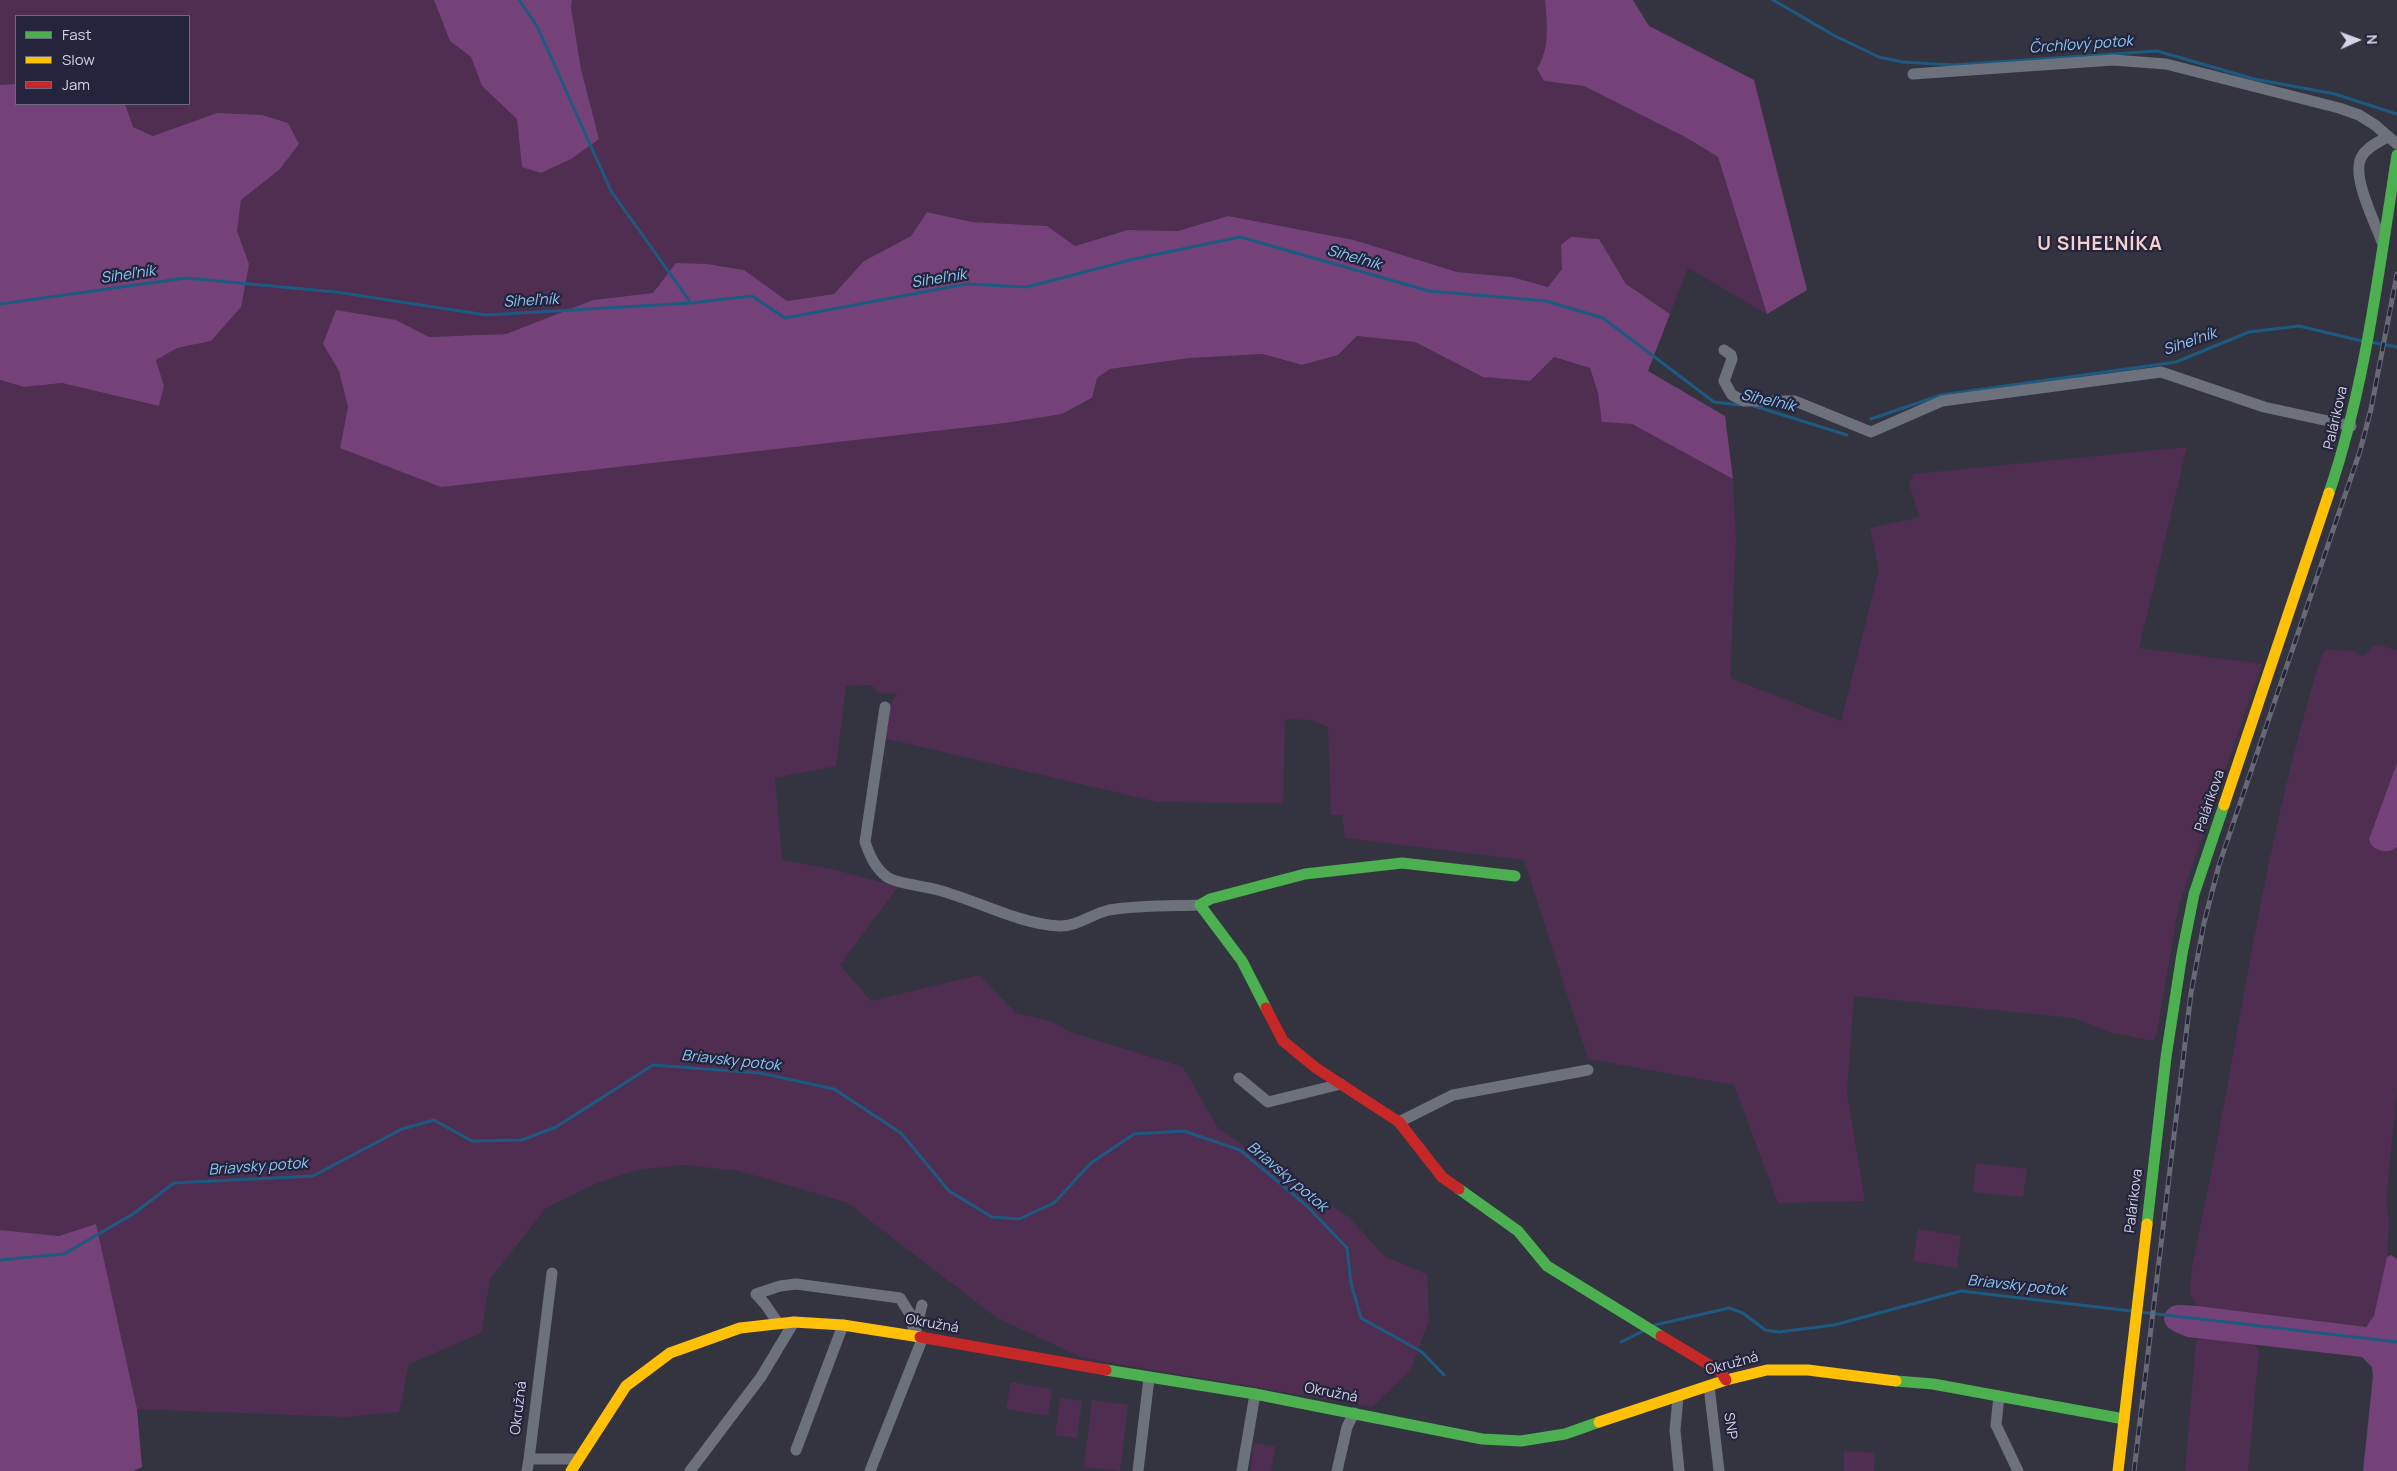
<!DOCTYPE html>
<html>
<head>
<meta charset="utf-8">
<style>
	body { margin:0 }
	#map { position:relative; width:2397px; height:1471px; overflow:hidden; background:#343441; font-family:Manrope,sans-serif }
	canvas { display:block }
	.legend { position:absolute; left:15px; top:15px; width:175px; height:90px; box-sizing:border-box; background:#24243d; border:1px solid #6a6a80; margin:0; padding:6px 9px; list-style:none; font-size:15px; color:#d3d4e5 }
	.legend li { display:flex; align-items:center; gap:10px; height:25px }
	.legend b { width:25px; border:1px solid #6a6a80 }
	.north { position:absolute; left:2332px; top:15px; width:50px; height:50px; -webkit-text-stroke:4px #24243d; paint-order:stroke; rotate:88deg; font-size:14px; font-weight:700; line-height:20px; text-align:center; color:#d3d4e5 }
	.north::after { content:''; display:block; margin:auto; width:18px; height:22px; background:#d3d4e5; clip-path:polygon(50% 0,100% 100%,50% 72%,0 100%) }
</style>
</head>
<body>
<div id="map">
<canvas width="2397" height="1471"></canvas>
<ul class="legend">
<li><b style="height:6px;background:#4caf50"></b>Fast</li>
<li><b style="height:6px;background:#ffc107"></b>Slow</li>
<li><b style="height:6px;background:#c62828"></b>Jam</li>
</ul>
<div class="north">N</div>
</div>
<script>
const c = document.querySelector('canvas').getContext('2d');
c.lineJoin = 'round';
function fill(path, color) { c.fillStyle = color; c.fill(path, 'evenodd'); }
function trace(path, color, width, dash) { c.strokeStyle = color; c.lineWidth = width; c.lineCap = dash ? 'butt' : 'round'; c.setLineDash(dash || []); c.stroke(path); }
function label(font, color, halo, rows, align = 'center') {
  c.font = font + ' Manrope,sans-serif'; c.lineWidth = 4.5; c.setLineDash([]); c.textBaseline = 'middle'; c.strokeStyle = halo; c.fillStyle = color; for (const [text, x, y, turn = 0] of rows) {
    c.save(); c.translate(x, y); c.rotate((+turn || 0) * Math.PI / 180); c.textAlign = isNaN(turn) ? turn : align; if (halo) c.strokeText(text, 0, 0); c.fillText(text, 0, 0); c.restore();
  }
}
const green = new Path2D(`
	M0,0H434L450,41L471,57L482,86L517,119L599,139L581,69L571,7L572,0H1545C1547,24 1550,48 1537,69L1544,81L1584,86L1687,138L1718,157L1767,314L1688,268L1670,314L1626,284L1599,239L1562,269L1549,287L1512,277L1457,272L1354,240L1228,216L1178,231L1128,230L1075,246L1046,226L972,222L927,212L911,236L864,261L834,294L787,301L744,270L707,264L676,263L653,293L593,300L506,334L429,337L396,320L323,344L339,371L348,407L340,448L1005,423L1062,414L1092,399L1097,378L1110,369L1190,358L1263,354L1302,365L1338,355L1357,336L1415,342L1483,377L1530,381L1554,357L1590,368L1598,393L1603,422L1632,424L1733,479L1736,539L1730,678L1841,721L1879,569L1870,528L1920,517L1909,484L1914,474L2187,447L2139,648L2262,664L2179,905L2157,1032L2153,1041L2109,1032L2074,1018L1854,996L1847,1093L1865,1201L1778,1203L1734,1085L1588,1059L1524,860L1345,838L1342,815H1331L1328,727L1312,720L1285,719L1283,803L1158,802L883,738L889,707L897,694L880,693L871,685L846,686L836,766L775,778L782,860L836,870L898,887L840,965L871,1001L979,975L1016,1013L1051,1021L1070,1032L1183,1067L1218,1128L1350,1218L1384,1256L1427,1274L1429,1320L1411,1369L1372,1407L1083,1358L997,1318L846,1202L739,1171L684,1165L637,1170L597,1183L546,1208L490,1279L481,1333L409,1364L399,1412L344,1417L137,1409L96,1225L59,1236L0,1230V380L24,387L62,383L159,406L164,386L156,360L177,348L211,341L249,264L237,231L241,200L279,170L217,113L153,136L133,127L125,104H189V16H16V84L0,85Z
	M2378,645L2397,650V763L2369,839L2393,850L2397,847V1091L2386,1200L2389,1223L2387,1257L2374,1316L2370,1323L2361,1328L2198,1306L2190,1296L2192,1266C2237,1063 2259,856 2321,657L2326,649L2353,651L2361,656L2365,655L2373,646Z
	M1976,1163L2027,1169L2023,1197L1973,1192Z
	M1918,1229L1961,1236L1957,1268L1913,1261Z
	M2205,1338L2254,1344L2259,1351L2248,1471H2185L2196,1343L2198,1340Z
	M1011,1382L1052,1389L1048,1416L1006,1409Z
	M1060,1398L1082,1401L1077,1438L1055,1435Z
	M1092,1400L1128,1405L1120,1471L1084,1467Z
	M1254,1443L1275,1447L1271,1471H1250Z
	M1844,1451L1875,1453L1874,1471H1844Z`);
const forest = new Path2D(`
	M434,0H572L571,7L581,69L599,139L571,159L541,173L522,167L517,119L482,86L471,57L450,41Z
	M1545,0H1633L1649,26L1754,80L1807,290L1767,314L1718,157L1687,138L1584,86L1544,81L1537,69C1550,48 1547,24 1545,0Z
	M16,84V104H125L133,127L153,136L217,113L262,115L288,123L299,144L279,170L241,200L237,231L249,264L241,307L211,341L177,348L156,360L164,386L159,406L62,383L24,387L0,380V85Z
	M927,212L972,222L1047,226L1075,246L1128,230L1178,231L1228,216L1354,240L1457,272L1512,277L1548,287L1562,269L1561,245L1571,237L1599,239L1626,284L1670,314L1648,371L1725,416L1733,479L1632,424L1602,422L1598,393L1590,368L1554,357L1530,381L1483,377L1415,342L1357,336L1338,355L1302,365L1263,354L1190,358L1110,369L1097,378L1092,398L1062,414L1005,423L441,487L340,448L348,407L339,371L323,344L336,310L396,320L429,337L506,334L593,300L653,293L676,263L707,264L744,270L787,301L834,294L864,261L911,236Z
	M2397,763V847C2388,855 2371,851 2369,839Z
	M96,1224L137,1409L142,1467L133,1471H0V1230L59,1236Z
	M2391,1255L2397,1259V1471H2363L2373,1376L2372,1367L2362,1357L2188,1337C2178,1333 2160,1328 2165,1314C2166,1311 2170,1307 2173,1306C2180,1304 2191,1306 2198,1306L2366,1327L2374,1316L2387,1257Z`);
const stream = new Path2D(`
	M519,0L537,26L611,191L691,303
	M1773,0L1835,36L1879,57L1902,62L1953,65L2157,51L2254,79L2335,94L2397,114
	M0,304L186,278L336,292L486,315L691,303L752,296L785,318L966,284L1027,287L1134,259L1240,237L1429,291L1546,301L1603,318L1714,402L1740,405
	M2370,342L2397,347
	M1754,406L1847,435
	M1871,419L1941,395L2176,362L2249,332L2299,326L2362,341
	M0,1260L64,1254L133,1214L174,1183L313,1176L402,1129L434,1120L472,1141L522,1140L556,1127L653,1065L760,1073L834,1089L901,1133L949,1191L992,1217L1019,1219L1054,1203L1091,1163L1134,1134L1184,1131L1240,1150L1306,1205L1347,1248L1351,1283L1361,1318L1422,1352L1444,1375
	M2140,1312L2397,1342
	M1655,1325L1729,1308L1743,1313L1765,1330L1779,1332L1834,1325L1961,1291L2131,1311
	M1621,1342L1645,1330`);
const street = new Path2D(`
	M1913,74L2113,60L2166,64L2339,108L2359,115L2375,125L2397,144
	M2382,242C2375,222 2350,174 2362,156C2367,147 2379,142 2387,137
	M1724,350L1731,355L1732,359L1724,381L1732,395L1744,401H1795L1871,432L1942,401L2161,372L2264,407L2351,426
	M885,707L865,842C870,856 875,868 887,877C897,884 925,886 938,890C976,900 1019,924 1059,926C1076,927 1092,914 1109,910C1139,905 1170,906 1200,905
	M1239,1078L1268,1102L1341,1084
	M1399,1122L1453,1095L1588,1070
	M552,1273L529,1459H577
	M778,1323L765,1304L756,1294L780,1286L796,1284L900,1298L910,1314L915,1336
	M915,1334L922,1305
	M1709,1386L1719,1471
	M1999,1396L1996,1425L2018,1471
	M1678,1397L1675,1430L1679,1471
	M796,1450L843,1325
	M527,1471L529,1459
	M690,1471L761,1377L794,1322
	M870,1471L923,1337
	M1138,1471L1149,1378
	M1242,1471L1255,1394
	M1337,1471L1347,1427L1354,1413`);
const fast = new Path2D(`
	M2329,493C2366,384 2379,268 2397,155
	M1266,1008L1242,961L1200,905L1210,899L1305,874L1402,863L1515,876
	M1459,1189L1518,1231L1547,1266L1661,1336
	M2147,1224L2166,1057L2182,954L2194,894L2224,805
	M1106,1370L1255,1394L1482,1439L1521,1441L1565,1434L1599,1422
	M1896,1381L1933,1384L2124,1419`);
const slow = new Path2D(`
	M2224,805L2329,493
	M1599,1422L1726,1380L1767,1370H1808L1896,1381
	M571,1471L626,1386L670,1353L740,1328L794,1322L843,1325L920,1337
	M2118,1471L2147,1224`);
const jam = new Path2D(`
	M1266,1008L1283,1041L1316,1068L1399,1122L1442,1177L1459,1189
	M1661,1336L1721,1372L1726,1380
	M920,1337L1106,1370`);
const rail = new Path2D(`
	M2134,1471L2191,993L2204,923L2219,865L2360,451L2371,409L2397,274`);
const streetNames = [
	["Palárikova",2336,418,-77],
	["Palárikova",2210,801,-71],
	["Palárikova",2134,1201,-83],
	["Okružná",932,1324,10],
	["Okružná",1732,1364,-15],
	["Okružná",1331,1393,11],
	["Okružná",519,1408,-83],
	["SNP",1730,1426,82]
];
const waterNames = [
	["Črchľový potok",2081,45,-4],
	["Siheľník",1354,258,16],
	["Siheľník",128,275,-8],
	["Siheľník",939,279,-9],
	["Siheľník",531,301,-3],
	["Siheľník",2190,342,-19],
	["Siheľník",1768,401,13],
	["Briavsky potok",731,1061,6],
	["Briavsky potok",258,1167,-4],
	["Briavsky potok",1287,1177,40],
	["Briavsky potok",2017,1286,6]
];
const districtNames = [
	["U SIHEĽNÍKA",2100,245]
];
fill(green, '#4f2e52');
fill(forest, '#744278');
trace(stream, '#1d5a81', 3);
trace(street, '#6c717c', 11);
trace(fast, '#4caf50', 11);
trace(slow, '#ffc107', 11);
trace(jam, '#c62828', 11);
trace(rail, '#676a74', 5);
trace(rail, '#24243d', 3, [9]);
label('14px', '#d3d4e5', '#24243d', streetNames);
label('italic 15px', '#8cc8f4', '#24243d', waterNames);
c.letterSpacing = '1px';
label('bold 19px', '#f4d1cb', '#24243d', districtNames);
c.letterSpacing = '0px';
</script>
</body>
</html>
